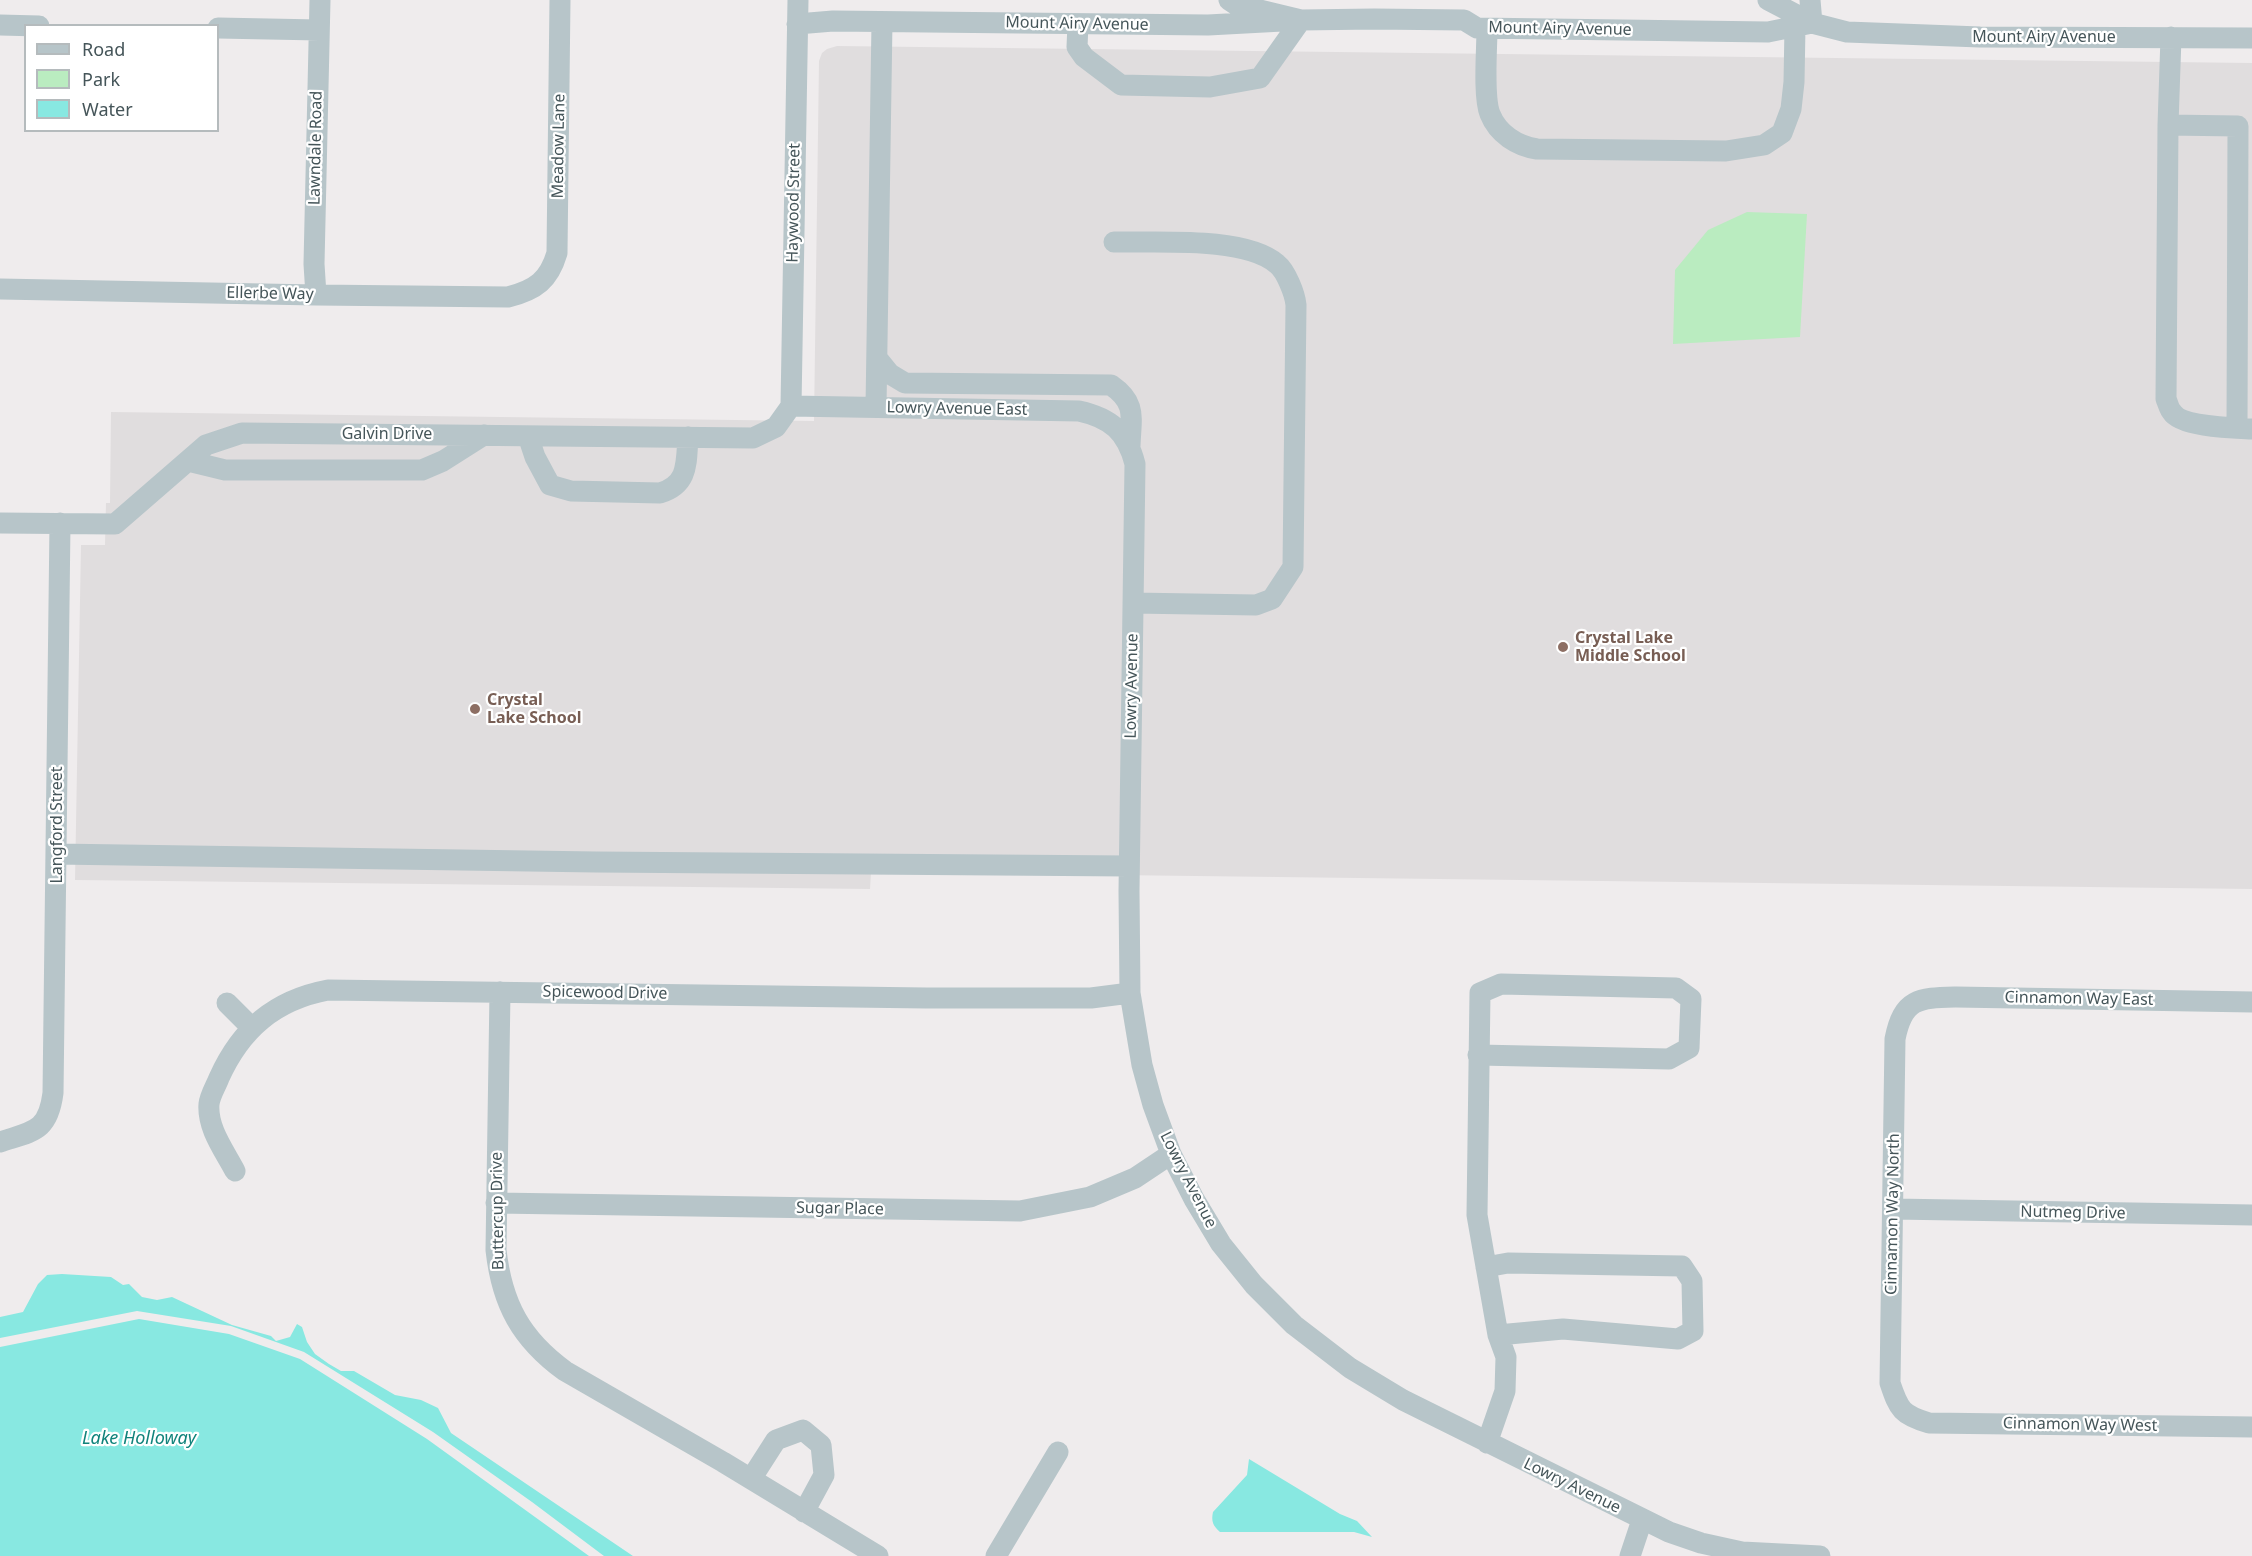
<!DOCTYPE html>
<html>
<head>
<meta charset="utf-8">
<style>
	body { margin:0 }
	#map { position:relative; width:2252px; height:1556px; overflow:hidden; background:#efeced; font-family:"Noto Sans",sans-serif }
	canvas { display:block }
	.legend { position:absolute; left:24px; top:24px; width:195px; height:108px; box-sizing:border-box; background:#fff; border:2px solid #b5bbbd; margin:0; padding:8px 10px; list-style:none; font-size:18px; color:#455559 }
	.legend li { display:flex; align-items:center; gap:12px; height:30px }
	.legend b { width:30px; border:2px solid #b5bbbd }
</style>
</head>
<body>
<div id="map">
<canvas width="2252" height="1556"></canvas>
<ul class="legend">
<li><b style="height:8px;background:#b7c5c9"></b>Road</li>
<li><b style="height:16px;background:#baecc0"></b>Park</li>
<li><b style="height:16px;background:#88e8e1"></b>Water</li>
</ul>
</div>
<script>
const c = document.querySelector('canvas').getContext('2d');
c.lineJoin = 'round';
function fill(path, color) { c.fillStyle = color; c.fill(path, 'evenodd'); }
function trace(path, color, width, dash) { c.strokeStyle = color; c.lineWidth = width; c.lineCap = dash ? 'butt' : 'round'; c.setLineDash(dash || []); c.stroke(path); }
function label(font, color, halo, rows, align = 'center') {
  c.font = font + ' "Noto Sans",sans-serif'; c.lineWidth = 4.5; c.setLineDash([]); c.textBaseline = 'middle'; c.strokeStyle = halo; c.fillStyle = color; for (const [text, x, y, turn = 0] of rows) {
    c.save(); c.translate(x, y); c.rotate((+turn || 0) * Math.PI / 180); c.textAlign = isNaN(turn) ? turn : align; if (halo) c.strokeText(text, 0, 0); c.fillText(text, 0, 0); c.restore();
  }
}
const education = new Path2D(`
	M837,46L2252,63V889L871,872L870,889L75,880L81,545H105L106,503H110L111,412L814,421L819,61L822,53L827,49Z`);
const green = new Path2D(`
	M1747,212L1807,214L1800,337L1673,344L1675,270L1708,230Z`);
const water = new Path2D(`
	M62,1274L111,1277L123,1285L129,1284L142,1297L157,1300L172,1297L232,1325L271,1336L276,1341L290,1337L297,1324L302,1327L307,1342L315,1354L329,1364L341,1371H354L395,1395L421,1400L438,1408L451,1433L633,1556H604L532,1502L433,1432L304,1352L231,1326L137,1311L0,1338V1317L23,1312L38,1284L47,1275Z
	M139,1319L229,1334L300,1359L427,1439L589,1556H0V1347Z
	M1249,1459L1340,1514L1357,1521L1372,1537L1354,1532H1220C1213,1526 1211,1521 1213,1512L1247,1475Z`);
const minor = new Path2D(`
	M1768,0L1812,23
	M1810,0L1812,23
	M797,24L833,21L1208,25L1301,20L1374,19L1464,20L1477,28L1768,32L1812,23L1847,32L1980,37L2252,38
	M1078,24L1077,47L1084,57L1121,85L1210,87L1260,78L1301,20L1235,4L1229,0
	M0,25L39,26
	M218,28L319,30
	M1487,29C1487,48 1483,97 1490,114C1498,134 1517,146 1537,149L1726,151L1764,145L1782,133L1791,109L1794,82L1795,27
	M2171,37L2168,125L2238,126L2237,428
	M2168,125L2166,399C2168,403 2169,409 2172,412C2181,427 2235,428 2252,429
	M1114,242C1156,243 1245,236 1277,264C1286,271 1295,294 1296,305L1293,567L1272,599L1256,605L1133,603
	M0,289L316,295L508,297C536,290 549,280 557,253L560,0
	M316,295L314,264L320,0
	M877,358L890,374L905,383L1111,385C1137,403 1131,417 1130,446
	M791,406L1079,411C1111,418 1127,432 1135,464L1129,891L1130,993L1142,1065L1153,1105L1171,1154L1194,1199L1221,1244L1254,1285L1294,1325L1350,1368L1403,1400L1669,1532L1701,1543L1742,1552L1820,1556
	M791,406L798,0
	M876,407L882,22
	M528,436L535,457L550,485L571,491L660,493C689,484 686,463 688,437
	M188,461L225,470H422L443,461L484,435
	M0,523L115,524L206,445L242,433L753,438L776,427L791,406
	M56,854L596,862L1129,866
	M500,992L496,1250C502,1304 521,1339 565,1371L723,1462L878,1556
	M2252,1002L1956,997C1919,998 1903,998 1895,1039L1890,1383C1899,1410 1902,1415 1929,1423L2252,1427
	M227,1003L251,1027
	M1478,1055L1669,1059L1689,1048L1691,999L1676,988L1501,984L1480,993L1477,1215L1498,1335L1506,1357L1505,1391L1487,1443
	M0,1142C33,1131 48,1132 53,1093L60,523
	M235,1171C224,1150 207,1128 209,1104C210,1095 216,1086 219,1078C241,1029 275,1000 328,990L926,998H1091L1130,993
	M496,1203L1020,1211L1090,1197L1135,1178L1171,1154
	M1894,1209L2252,1215
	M1486,1267L1508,1263L1682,1266L1692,1281L1693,1331L1678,1339L1563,1329L1498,1335
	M751,1479L776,1440L803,1430L821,1445L824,1475L804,1512
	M996,1556L1058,1452
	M1630,1556L1642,1520`);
const markers = [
	[1563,647,6,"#8d6e63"],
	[475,709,6,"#8d6e63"]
];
const streetNames = [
	["Mount Airy Avenue",1077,24,1],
	["Mount Airy Avenue",1560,29,1],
	["Mount Airy Avenue",2044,37],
	["Meadow Lane",559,146,-89],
	["Lawndale Road",316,148,-89],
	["Haywood Street",794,203,-89],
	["Ellerbe Way",270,294,1],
	["Lowry Avenue East",957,409,1],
	["Galvin Drive",387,434],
	["Lowry Avenue",1132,686,-89],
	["Langford Street",57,825,-90],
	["Spicewood Drive",605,993,1],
	["Cinnamon Way East",2079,999,1],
	["Lowry Avenue",1188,1180,63],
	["Sugar Place",840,1209,1],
	["Buttercup Drive",498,1211,-91],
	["Nutmeg Drive",2073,1213,1],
	["Cinnamon Way North",1893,1214,-89],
	["Cinnamon Way West",2080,1425,1],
	["Lowry Avenue",1572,1486,26]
];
const educationNames = [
	["Crystal Lake",1575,638],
	["Middle School",1575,656],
	["Crystal",487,700],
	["Lake School",487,718]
];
const waterNames = [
	["Lake Holloway",139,1439]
];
fill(education, '#e0ddde');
fill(green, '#baecc0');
fill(water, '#88e8e1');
trace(minor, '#b7c5c9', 21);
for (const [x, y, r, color] of markers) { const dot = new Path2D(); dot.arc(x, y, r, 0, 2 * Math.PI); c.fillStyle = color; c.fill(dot); trace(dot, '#fff', 2); }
label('16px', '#455559', '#fff', streetNames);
label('bold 16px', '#785e54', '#fff', educationNames, 'left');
label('italic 18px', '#10837b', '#fff', waterNames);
</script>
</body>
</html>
